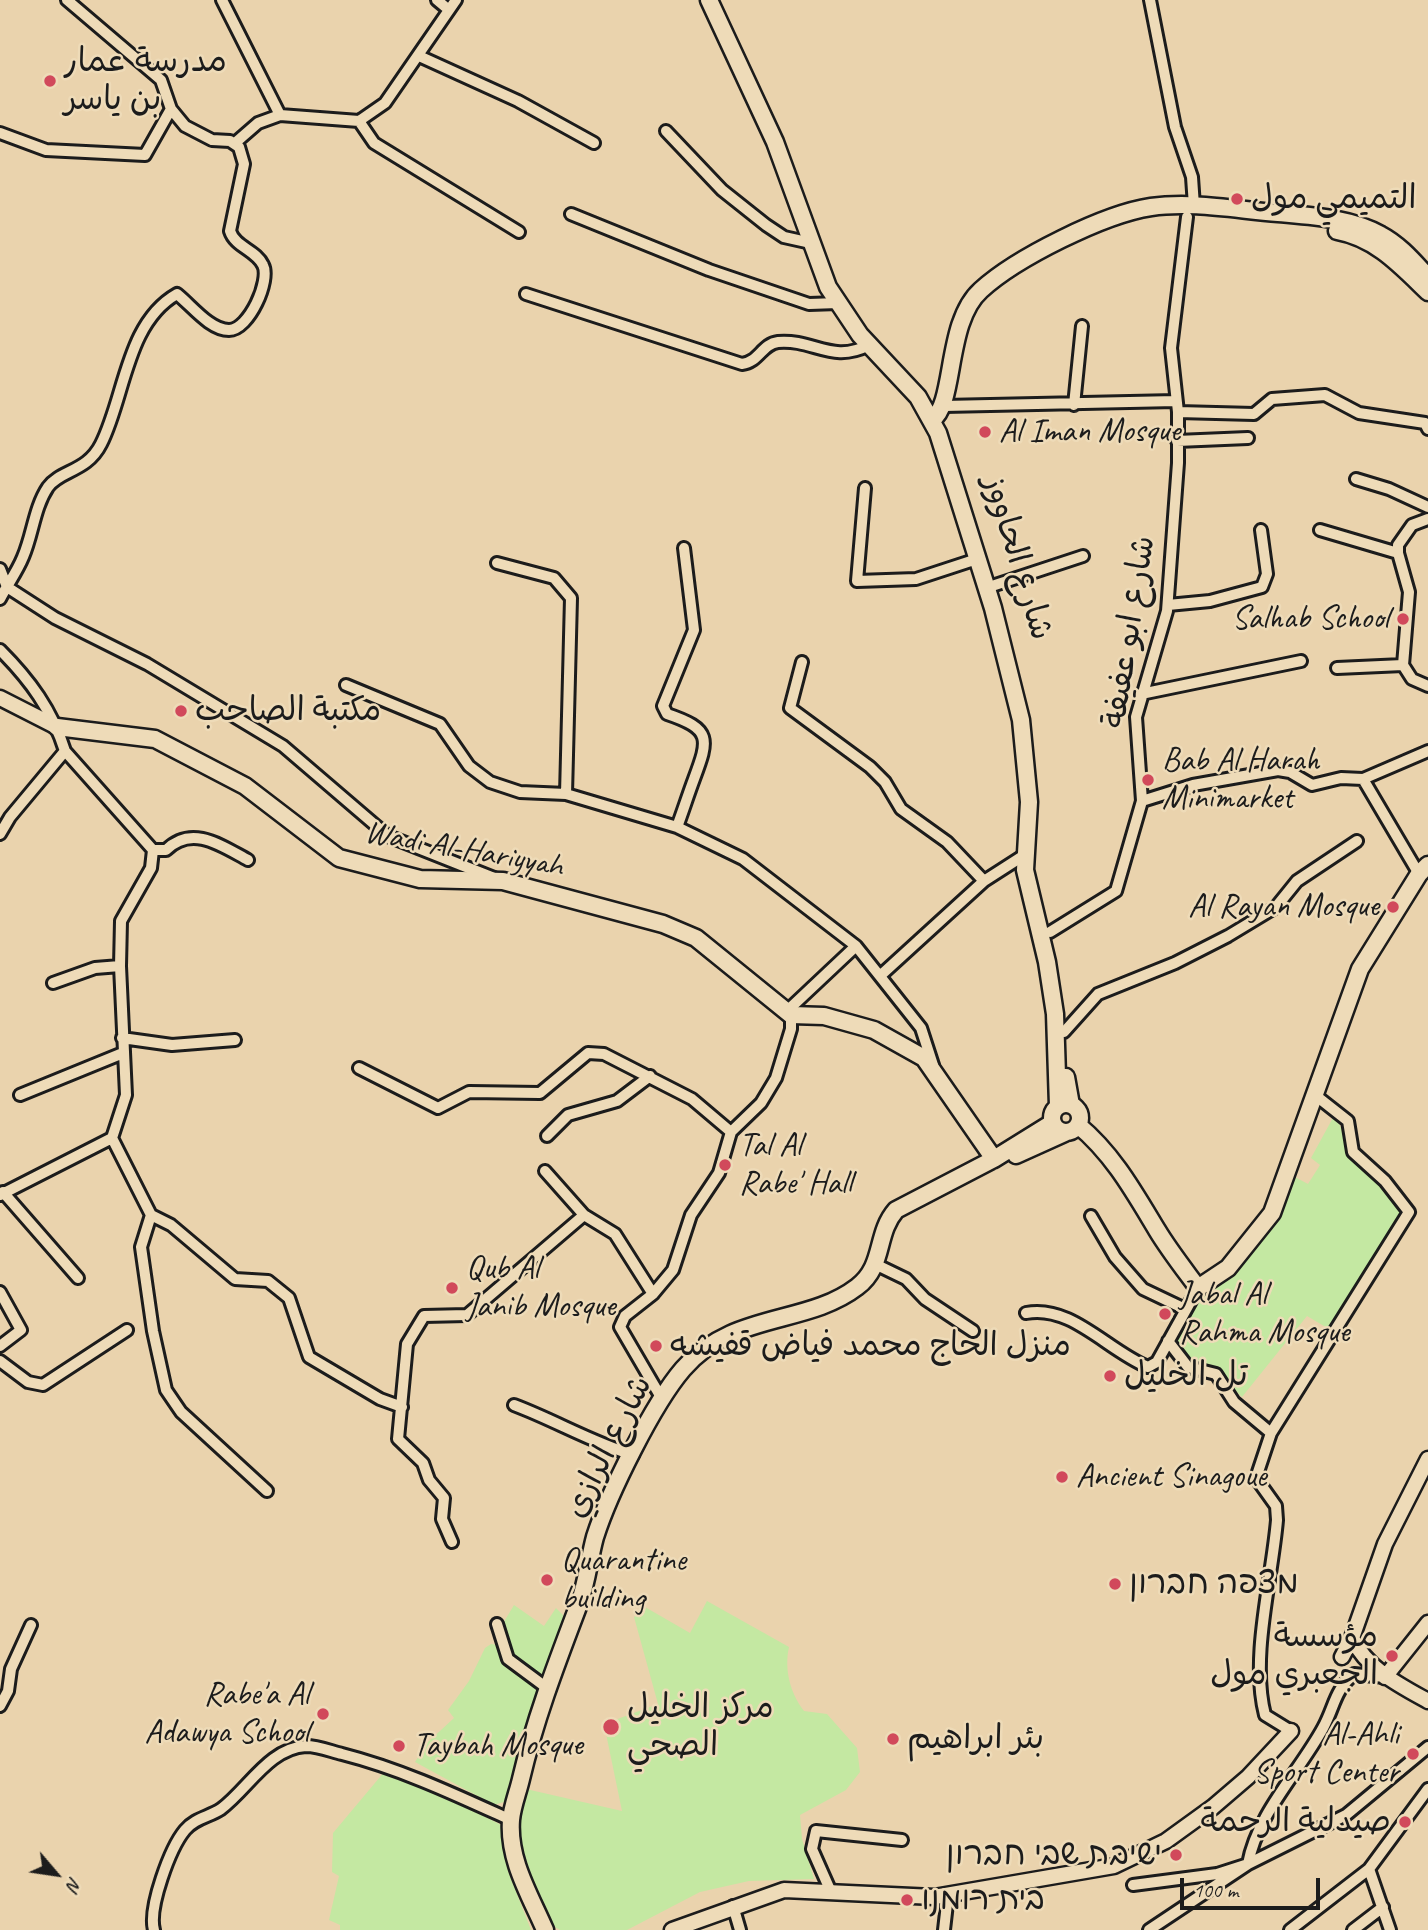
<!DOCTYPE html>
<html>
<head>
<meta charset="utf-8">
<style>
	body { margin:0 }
	#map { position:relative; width:1428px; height:1930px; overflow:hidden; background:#ead3ad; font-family:Caveat,sans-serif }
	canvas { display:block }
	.north { position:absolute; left:21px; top:1839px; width:70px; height:70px; -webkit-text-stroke:5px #eedbb8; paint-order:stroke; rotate:119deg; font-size:19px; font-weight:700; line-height:28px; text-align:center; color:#1c1c1c }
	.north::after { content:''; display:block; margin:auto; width:24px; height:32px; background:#1c1c1c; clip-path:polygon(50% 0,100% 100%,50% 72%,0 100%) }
	.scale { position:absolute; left:1180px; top:1878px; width:140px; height:32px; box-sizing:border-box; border:4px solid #1c1c1c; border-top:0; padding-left:9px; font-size:21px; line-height:24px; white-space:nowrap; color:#1c1c1c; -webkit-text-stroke:5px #eedbb8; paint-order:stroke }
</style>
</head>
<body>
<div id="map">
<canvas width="1428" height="1930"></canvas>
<div class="north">N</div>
<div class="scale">100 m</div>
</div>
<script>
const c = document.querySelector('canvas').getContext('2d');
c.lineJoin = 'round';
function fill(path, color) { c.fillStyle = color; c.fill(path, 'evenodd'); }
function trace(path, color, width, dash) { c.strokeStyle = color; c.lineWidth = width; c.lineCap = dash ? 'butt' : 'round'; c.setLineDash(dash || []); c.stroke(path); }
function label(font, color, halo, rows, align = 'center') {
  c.font = font + ' Caveat,"Playpen Sans Arabic","Playpen Sans Hebrew",sans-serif'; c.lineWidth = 5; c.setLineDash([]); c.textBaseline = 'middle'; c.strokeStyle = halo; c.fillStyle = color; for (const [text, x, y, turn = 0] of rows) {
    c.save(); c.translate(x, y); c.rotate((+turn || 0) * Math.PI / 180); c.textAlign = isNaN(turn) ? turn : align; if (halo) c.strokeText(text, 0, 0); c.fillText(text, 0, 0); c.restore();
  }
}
const green = new Path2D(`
	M1335,1114C1342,1126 1346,1150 1350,1155C1367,1176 1390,1186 1401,1212L1396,1228L1329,1329L1307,1316L1242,1397L1211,1367L1190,1363L1175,1339L1206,1290L1293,1176L1308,1184L1320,1165L1311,1158Z
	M707,1601L789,1647C784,1669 790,1693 804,1711L827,1714L857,1748L860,1772L846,1790L800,1815L802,1839L814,1879L749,1881L700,1892L627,1930H560L551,1925L522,1866L517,1828L526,1789L622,1811L604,1724L658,1704L634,1617L645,1607L690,1633Z
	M514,1605L544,1626L556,1608L563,1615L561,1638L545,1679L541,1680L514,1661L502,1625Z
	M491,1644L498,1645C503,1667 520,1676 539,1688V1702L510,1800L494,1805L415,1762L428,1742L454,1718L448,1710L469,1681L485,1648Z
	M385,1771L435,1790L501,1825L508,1871L531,1930H340V1925L329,1920L339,1876L332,1872L333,1833Z`);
const minor = new Path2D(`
	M222,0L280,115
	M437,0L449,10
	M1150,0L1175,127L1192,177L1194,206
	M419,56L518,101L594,143
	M359,121L374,143L519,232
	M666,131L722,190L766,225L784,237L811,243
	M0,133L46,150L145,155L171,109
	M235,143L258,123L280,115L359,121L385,103L456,0
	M571,214L709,270L809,304L838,303
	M526,294L742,364C759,362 762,344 778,342C814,339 832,364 869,345
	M1074,405L1082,326
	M944,406L1176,401
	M1178,412L1254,414L1272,399L1325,395L1359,413L1425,423L1428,429
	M1177,441L1248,438
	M1356,479L1389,489L1428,507
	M865,488L857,581L916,579L977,559
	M1428,519L1412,525L1398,545V553L1409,592L1403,665L1412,679L1428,686
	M1320,530L1398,553
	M497,563L554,578L571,598L566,794
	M0,569L7,587L55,618L147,664L283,746L388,836L494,878
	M995,585L1083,556
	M0,599C7,585 17,572 23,557C33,534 34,508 48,487C60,470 87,472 101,444C125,397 126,323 177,294C192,306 210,330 229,330C249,330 271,280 263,265C256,250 235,247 230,231L244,164L239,147L230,141L212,140L185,126L171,109L161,80L67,0
	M1168,605L1210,601L1262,587L1267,574L1261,530
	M0,650C30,680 52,710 65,751L10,817L0,834
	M802,662L790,708L870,767L885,782L901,809L947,842L984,881
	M1337,668L1403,665
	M346,685L440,724L469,766L490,782L520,792L566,794L677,827L743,859L856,946L921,1028L933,1065
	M1141,694L1301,661
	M1363,779L1419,874
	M1142,801L1193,785L1278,770L1290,772L1312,785L1341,778L1363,779L1428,751
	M677,827C683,811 688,795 694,779C709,739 712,729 667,714L663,706L694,630L684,548
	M153,850H166C192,824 222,846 248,860
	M1050,932L1116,891L1142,801L1136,717L1167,611L1178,463V412L1171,348L1187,217
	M881,975L984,881L1026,854
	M53,983L95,968L120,966
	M787,1011L856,946
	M1064,1032L1098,994L1175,963L1228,936L1276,907L1297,881L1357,841
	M122,1038L172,1045L235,1040
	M359,1068L438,1108L469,1092L540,1093L588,1053L604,1054L692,1099L731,1132
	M20,1095L123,1053
	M547,1136L568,1115L617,1101L650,1076
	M112,1138L151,1215L141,1247L153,1331L166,1390L181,1412L267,1491
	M545,1171L584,1215L615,1234L653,1294
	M3,1192L78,1278
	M0,1195L112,1138L126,1095L120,966L121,921L151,868L153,850L65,751
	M151,1215L171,1225L235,1279L268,1281L289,1298L309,1357L380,1399L402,1407
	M1091,1216L1115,1257L1143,1289L1185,1309
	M877,1265L906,1279L925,1299L973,1331
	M0,1292L21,1330L0,1346
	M1026,1313C1071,1304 1108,1351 1148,1367L1157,1362L1198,1288
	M1168,1341L1188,1367L1216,1374L1234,1402L1271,1433
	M0,1361L28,1382L43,1385L127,1330
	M662,1399L620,1327L625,1316L653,1294L673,1270L691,1215L719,1173L731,1132L761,1103L776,1078L791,1029V1015
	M514,1405C554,1420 591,1442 633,1455
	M452,1542L442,1519L444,1498L429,1480L423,1463L398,1439L407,1344L424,1316L467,1315L584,1215
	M497,1624L508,1659L547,1688
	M0,1706L8,1691L11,1669L31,1625
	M1291,1731L1265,1715C1250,1657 1272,1580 1277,1520L1276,1506L1256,1478L1271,1433L1409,1212L1385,1181L1353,1152L1348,1121L1315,1095
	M1369,1869L1390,1930
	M1133,1885L1217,1874L1248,1864C1257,1814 1299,1772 1323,1728C1335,1706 1334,1691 1354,1674L1385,1677
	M831,1892L812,1849L816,1831L902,1840
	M733,1906L740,1930
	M154,1930C148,1908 170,1848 185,1830C195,1818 209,1817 221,1809C248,1789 269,1748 306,1746C318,1746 330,1751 342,1754C401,1769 456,1795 511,1820
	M944,1930L948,1895
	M1149,1930L1248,1864L1346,1815L1428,1747
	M1290,1930L1369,1869L1428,1789
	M1353,1930L1383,1907`);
const tertiary = new Path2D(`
	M0,698L57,727
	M1428,1459L1385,1544L1352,1638C1367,1669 1399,1685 1428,1701
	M1342,1657L1352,1638
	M1385,1677L1428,1623
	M672,1930L784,1890L934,1897L1114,1866L1166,1841L1213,1807L1248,1777L1291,1731`);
const secondary = new Path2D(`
	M709,0L775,142L828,287L860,335L918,397L938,433L993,608L1021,720L1029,802L1025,870L1047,962L1055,1014L1058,1106
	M1337,231C1376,238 1401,266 1428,292
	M932,420C956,403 945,322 981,290C1016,258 1104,214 1151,207C1192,201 1237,210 1278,213C1311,216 1351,218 1381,235C1400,245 1414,262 1428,277
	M57,727L155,739L245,786L339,858L420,879L503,881L663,924L696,938L791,1015L824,1016L874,1030L924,1058L994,1159
	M1066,1077L1071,1105
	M1052 1118a14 14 0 1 1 28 0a14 14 0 1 1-28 0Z
	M1078,1125C1113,1154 1134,1192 1157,1230C1169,1250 1184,1269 1198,1288L1228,1268L1272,1213L1360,969L1419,874L1428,865
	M1016,1155L1067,1132
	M545,1930C530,1895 508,1860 511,1820C512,1807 518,1792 521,1779C535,1719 557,1662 579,1604C587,1582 589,1559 595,1537C609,1493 653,1404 683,1369C733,1311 806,1326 857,1287C885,1266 875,1234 896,1210L994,1159L1052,1123`);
const markers = [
	[50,81,7,"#d1495b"],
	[1237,199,7,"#d1495b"],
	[985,432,7,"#d1495b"],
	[1403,619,7,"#d1495b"],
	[181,711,7,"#d1495b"],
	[1148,780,7,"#d1495b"],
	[1393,907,7,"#d1495b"],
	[725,1165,7,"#d1495b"],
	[452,1288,7,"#d1495b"],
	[1165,1314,7,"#d1495b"],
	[656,1346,7,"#d1495b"],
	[1110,1376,7,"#d1495b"],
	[1062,1477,7,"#d1495b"],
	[547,1580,7,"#d1495b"],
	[1115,1584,7,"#d1495b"],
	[1392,1656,7,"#d1495b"],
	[323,1714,7,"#d1495b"],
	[611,1727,9,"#d1495b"],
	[893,1739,7,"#d1495b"],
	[399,1746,7,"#d1495b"],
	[1413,1754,7,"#d1495b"],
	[1405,1822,7,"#d1495b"],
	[1176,1855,7,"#d1495b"],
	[907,1900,7,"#d1495b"]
];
const poiNames = [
	["مدرسة عمار",64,62],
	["بن ياسر",64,100],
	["التميمي مول",1251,199],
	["Al Iman Mosque",999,432],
	["Salhab School",1389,619,"right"],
	["مكتبة الصاحب",195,711],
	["Bab Al Harah",1162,761],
	["Minimarket",1162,799],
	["Al Rayan Mosque",1379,907,"right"],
	["Tal Al",739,1146],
	["Rabe' Hall",739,1184],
	["Qub Al",466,1269],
	["Janib Mosque",466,1307],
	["Jabal Al",1179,1295],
	["Rahma Mosque",1179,1333],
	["منزل الحاج محمد فياض قفيشه",670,1346],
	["تل الخليل",1124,1376],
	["Ancient Sinagoue",1076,1477],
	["Quarantine",561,1561],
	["building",561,1599],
	["מצפה חברון",1129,1584],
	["مؤسسة",1378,1637,"right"],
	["الجعبري مول",1378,1675,"right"],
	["Rabe'a Al",309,1695,"right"],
	["Adawya School",309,1733,"right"],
	["مركز الخليل",627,1708],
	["الصحي",627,1746],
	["Al-Ahli",1399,1735,"right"],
	["Sport Center",1399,1773,"right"],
	["بئر ابراهيم",907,1739],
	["Taybah Mosque",413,1746],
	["صيدلية الرحمة",1391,1822,"right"],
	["ישיבת שבי חברון",1162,1855,"right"],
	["בית רומנו",921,1900]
];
const streetNames = [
	["شارع الحاووز",1017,558,73],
	["شارع ابو عفيفة",1130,632,-81],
	["Wadi Al-Hariyyah",464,850,10],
	["شارع الرازي",609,1447,-63]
];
fill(green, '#c4e8a2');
trace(minor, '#1c1c1c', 16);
trace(tertiary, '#1c1c1c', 19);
trace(secondary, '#1c1c1c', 21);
trace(minor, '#eedbb8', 10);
trace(tertiary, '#eedbb8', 14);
trace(secondary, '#eedbb8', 16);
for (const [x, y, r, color] of markers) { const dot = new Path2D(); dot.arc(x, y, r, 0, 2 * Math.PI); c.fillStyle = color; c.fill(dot); trace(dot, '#eedbb8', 2.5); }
label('33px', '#1c1c1c', '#eedbb8', poiNames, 'left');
label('33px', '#1c1c1c', '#eedbb8', streetNames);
</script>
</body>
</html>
